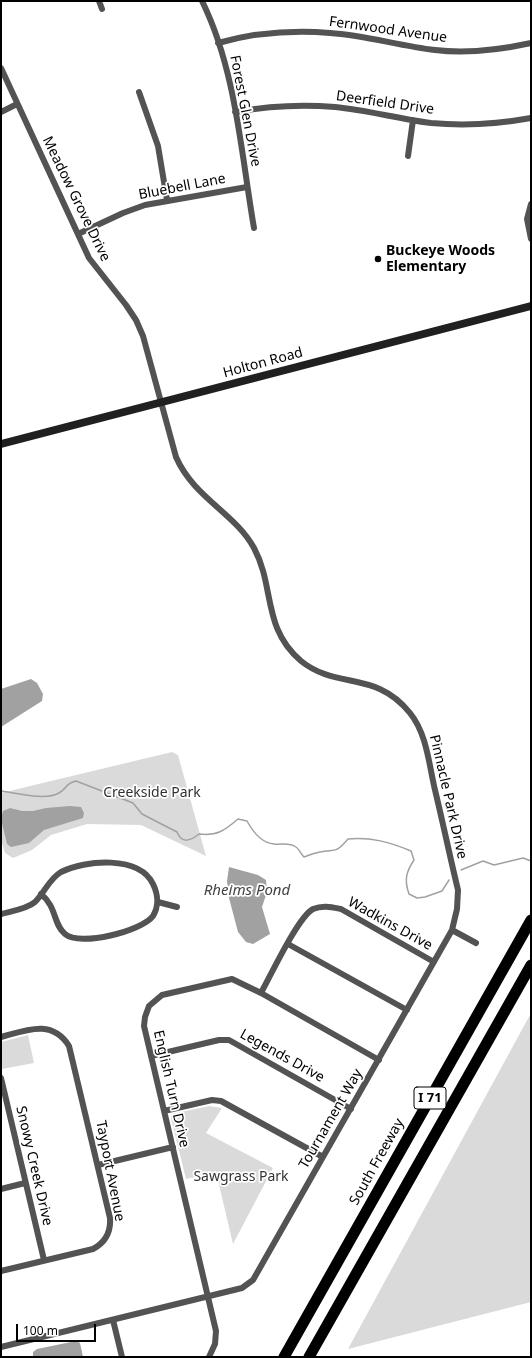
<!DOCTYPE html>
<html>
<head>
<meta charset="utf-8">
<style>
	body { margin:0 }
	#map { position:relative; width:532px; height:1358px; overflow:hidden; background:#fff; font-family:"Noto Sans",sans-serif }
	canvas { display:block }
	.frame { position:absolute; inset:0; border:2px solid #000; pointer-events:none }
	.scale { position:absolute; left:16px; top:1324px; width:80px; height:18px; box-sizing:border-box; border:2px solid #000; border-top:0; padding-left:5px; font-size:12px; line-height:14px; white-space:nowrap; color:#000; -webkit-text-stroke:3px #fff; paint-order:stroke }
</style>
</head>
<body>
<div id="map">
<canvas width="532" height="1358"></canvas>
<div class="frame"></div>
<div class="scale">100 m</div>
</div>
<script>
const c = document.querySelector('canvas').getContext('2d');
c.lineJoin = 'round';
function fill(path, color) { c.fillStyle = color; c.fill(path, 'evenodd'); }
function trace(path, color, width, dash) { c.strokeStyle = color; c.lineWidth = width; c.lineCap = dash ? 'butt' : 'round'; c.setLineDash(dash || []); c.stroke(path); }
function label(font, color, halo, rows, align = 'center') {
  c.font = font + ' "Noto Sans",sans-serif'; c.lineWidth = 3.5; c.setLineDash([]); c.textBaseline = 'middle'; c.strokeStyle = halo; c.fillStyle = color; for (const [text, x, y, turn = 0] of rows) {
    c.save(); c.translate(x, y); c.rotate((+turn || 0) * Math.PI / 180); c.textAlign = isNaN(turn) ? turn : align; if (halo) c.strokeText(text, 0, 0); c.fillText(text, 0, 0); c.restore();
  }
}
const green = new Path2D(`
	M172,752L178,755L206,856L141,825L87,824L51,835L32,850L13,858L5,853L1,840V793Z
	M531,1013V1302L348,1349Z
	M28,1035L34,1063L2,1069L1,1042Z
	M209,1106L222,1108L206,1133L273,1168L233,1244L216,1172L186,1179L171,1118L172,1114Z`);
const water = new Path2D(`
	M31,679L37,683L43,694L42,701L1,727V689Z
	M70,806L81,807L84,813L83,818L44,830L29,843L11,847L7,844L1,819L3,811L10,808L22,811H33L46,808Z
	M229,867L258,875L266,880L267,892L262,907L270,934L253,944L246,942L238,932L229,898L227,881Z
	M76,1341L80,1343L83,1357H33V1352L37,1349Z`);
const stream = new Path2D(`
	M1,791C17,793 45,801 59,793C68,788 64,784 76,781L133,803L142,814L177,832C182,844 190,841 199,834C217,836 224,831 238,819L247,821C253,832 261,843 274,844C281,845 289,842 296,847C299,849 301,854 304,857C309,855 314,853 320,852C336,849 335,854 348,839C371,837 390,842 411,851L414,860C406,872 404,880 409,894L417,898L425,897L442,891L449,880
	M461,870L483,861L494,865L523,858L531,861`);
const street = new Path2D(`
	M99,1L102,9
	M202,1C236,70 241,153 254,228
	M218,43C254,33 292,30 330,33C365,35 399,46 435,50C467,54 499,50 531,43
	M1,68L89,258L126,305L136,320L143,336L176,457C194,498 235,513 254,548C275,587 262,628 301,661C337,690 376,670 410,713C427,734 429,765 435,790C443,823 450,857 458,890L457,909L452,930L253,1280L242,1288L1,1347
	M139,92L158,146L167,200
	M1,112L17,104
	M235,112C268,106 301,104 335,107C367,110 399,119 431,123C464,126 498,124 531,118
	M408,156L413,120
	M531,204L527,219L531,239
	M78,234L123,213L145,205L247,187
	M158,902L177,907
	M1,914C12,911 27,909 35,902C45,892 49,879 61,872C85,860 139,855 153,884C158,894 159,906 153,916C142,931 80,947 65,934C53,924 57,907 41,894
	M452,930L476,943
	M288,944L407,1010
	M261,993C271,975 298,917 313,909C323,905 331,907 341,909L434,962
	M1,1037C27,1030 52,1019 69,1046L110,1218C111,1232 106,1242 93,1249L1,1271
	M151,1056L219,1040H229L351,1109
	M1,1078L44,1260
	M164,1111L212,1100L221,1101L323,1157
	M98,1165L173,1147
	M1,1189L25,1183
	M113,1320L122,1357
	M209,1357L215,1344L216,1331L144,1026L145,1017L149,1006L162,995L232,979L261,993L379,1060`);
const secondary = new Path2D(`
	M1,444L531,306`);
const highway = new Path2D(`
	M284,1357L531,920
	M309,1357L531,965`);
const markers = [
	[378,259,4,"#000"]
];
const shields = [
	[430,1098,32]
];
const shieldNames = [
	["I 71",430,1098]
];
const streetNames = [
	["Fernwood Avenue",388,30,8],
	["Deerfield Drive",385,103,8],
	["Forest Glen Drive",245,111,79],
	["Bluebell Lane",182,187,-11],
	["Meadow Grove Drive",76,199,64],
	["Holton Road",263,363,-15],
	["Pinnacle Park Drive",448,797,77],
	["Wadkins Drive",390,924,29],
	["Legends Drive",282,1056,29],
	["English Turn Drive",171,1089,77],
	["Tournament Way",331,1119,-60],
	["South Freeway",377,1162,-61],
	["Snowy Creek Drive",34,1166,77],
	["Tayport Avenue",110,1171,79]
];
const poiNames = [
	["Buckeye Woods",386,251],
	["Elementary",386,267]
];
const parkNames = [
	["Creekside Park",152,793],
	["Sawgrass Park",241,1177]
];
const waterNames = [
	["Rheims Pond",247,891]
];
fill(green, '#dadada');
fill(water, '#a1a1a1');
trace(stream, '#a1a1a1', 1.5);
trace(street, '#535353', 6);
trace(secondary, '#202020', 8);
trace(highway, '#000', 11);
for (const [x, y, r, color] of markers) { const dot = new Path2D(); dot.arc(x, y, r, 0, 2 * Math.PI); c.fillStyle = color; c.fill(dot); trace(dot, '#fff', 1.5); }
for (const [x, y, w] of shields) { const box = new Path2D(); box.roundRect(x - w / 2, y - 11, w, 22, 3); c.fillStyle = '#fff'; c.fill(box); trace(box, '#000', 1); }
label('bold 13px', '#000', null, shieldNames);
label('14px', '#000', '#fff', streetNames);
label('bold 14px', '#000', '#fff', poiNames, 'left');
label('14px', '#313131', '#fff', parkNames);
label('italic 15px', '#424242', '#fff', waterNames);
</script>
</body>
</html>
